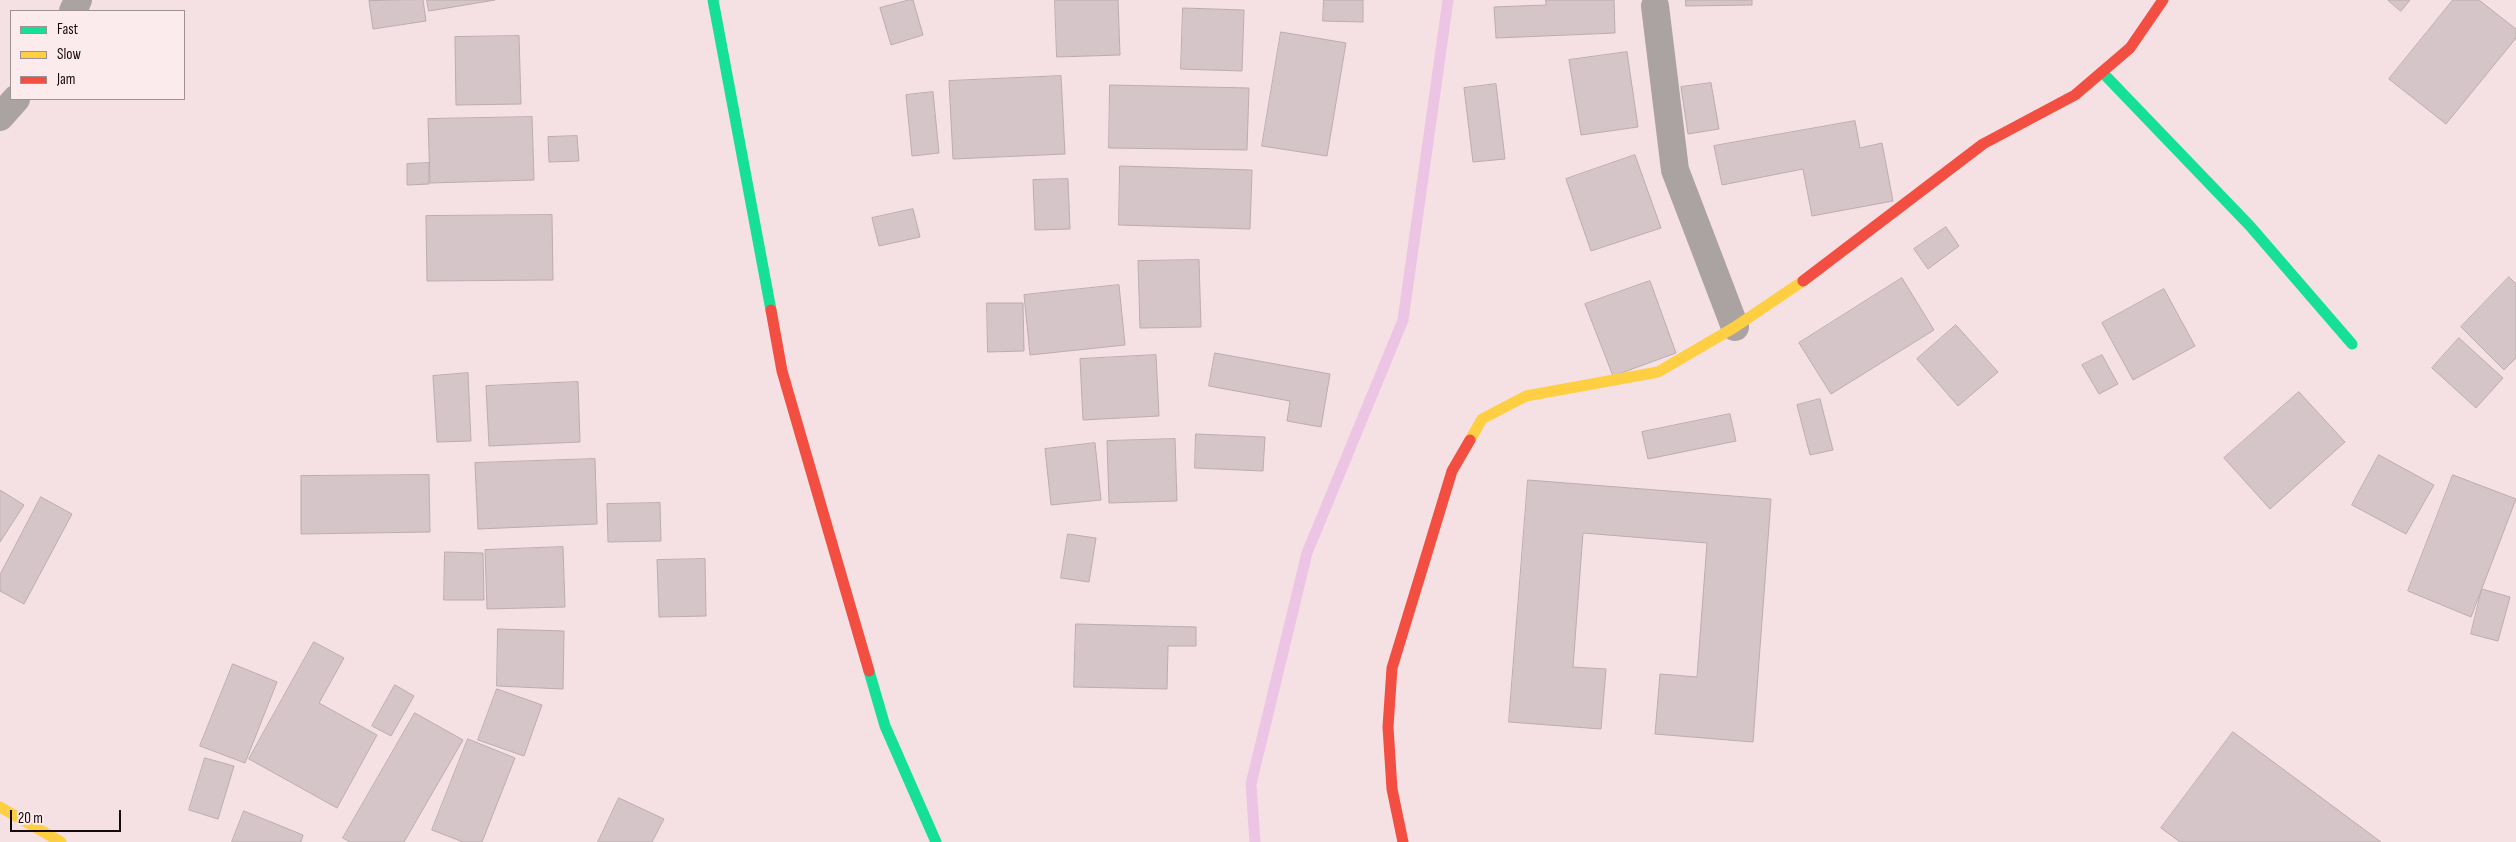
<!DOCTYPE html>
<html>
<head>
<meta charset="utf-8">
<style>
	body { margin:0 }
	#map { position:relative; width:2516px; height:842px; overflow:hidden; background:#f5e0e3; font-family:"Sofia Sans Condensed",sans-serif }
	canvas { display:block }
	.legend { position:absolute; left:10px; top:10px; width:175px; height:90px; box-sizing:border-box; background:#fbebed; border:1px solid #9f9193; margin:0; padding:6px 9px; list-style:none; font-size:15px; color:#15090b }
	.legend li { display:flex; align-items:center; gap:10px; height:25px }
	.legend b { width:25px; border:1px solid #9f9193 }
	.scale { position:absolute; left:10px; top:810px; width:111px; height:22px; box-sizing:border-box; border:2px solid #15090b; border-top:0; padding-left:6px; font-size:15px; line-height:18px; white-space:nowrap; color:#15090b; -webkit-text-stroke:4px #fbebed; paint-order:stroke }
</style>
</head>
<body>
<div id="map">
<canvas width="2516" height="842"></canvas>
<ul class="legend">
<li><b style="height:6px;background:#16e098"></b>Fast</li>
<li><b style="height:6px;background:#ffcf43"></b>Slow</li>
<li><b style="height:6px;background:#f24e42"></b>Jam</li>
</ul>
<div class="scale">20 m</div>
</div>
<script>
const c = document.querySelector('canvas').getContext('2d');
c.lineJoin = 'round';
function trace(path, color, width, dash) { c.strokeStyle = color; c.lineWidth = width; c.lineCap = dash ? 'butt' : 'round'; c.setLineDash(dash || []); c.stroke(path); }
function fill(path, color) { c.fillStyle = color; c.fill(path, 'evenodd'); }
const stream = new Path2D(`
	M1255,842L1251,784L1307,553L1403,320L1448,0`);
const building = new Path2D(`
	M423,0L426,21L373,29L369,1Z
	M427,0H495L429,11Z
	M909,0H913L923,35L891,45L880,8Z
	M1055,0H1118L1120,55L1057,57Z
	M1324,0H1363V22L1323,21Z
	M1546,0H1614L1615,33L1496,38L1494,7L1546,5Z
	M1686,0H1752V5L1686,6Z
	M2388,0H2410L2401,11Z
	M2453,0H2479L2516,29V38L2446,124L2389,79Z
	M1183,8L1244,10L1242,71L1181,69Z
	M1281,32L1346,43L1327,156L1262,146Z
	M519,36L521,104L456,105L455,37Z
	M1627,52L1638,127L1581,135L1569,60Z
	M1061,76L1065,154L953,159L949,81Z
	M1711,83L1719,129L1688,134L1681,87Z
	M1496,84L1505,159L1473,162L1464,88Z
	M1110,85L1249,88L1247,150L1109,148Z
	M933,92L939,153L912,156L906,95Z
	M532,117L534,180L430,183L428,119Z
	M1855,121L1860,148L1882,143L1893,201L1812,216L1803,169L1722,185L1714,146Z
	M577,136L579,161L549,162L548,137Z
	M1635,155L1661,228L1591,251L1566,179Z
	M429,163V184L407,185V164Z
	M1120,166L1252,170L1250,229L1119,225Z
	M1068,179L1070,229L1035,230L1033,180Z
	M913,209L920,237L879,246L872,218Z
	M552,215L553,280L427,281L426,216Z
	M1946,227L1959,246L1928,269L1914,249Z
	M1199,260L1201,327L1140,328L1138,261Z
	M2509,277L2516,284V358L2504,370L2461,327Z
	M1902,278L1934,330L1831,394L1799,343Z
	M1650,281L1676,353L1613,376L1585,304Z
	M1119,285L1125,345L1030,355L1024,295Z
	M2164,289L2195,346L2133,380L2102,323Z
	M987,303H1023L1024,351L988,352Z
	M1956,325L1998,372L1958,406L1917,359Z
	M2459,338L2503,378L2476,408L2432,368Z
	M1215,353L1330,374L1321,427L1287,421L1290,401L1209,386Z
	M1156,355L1159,416L1083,420L1080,359Z
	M2102,355L2118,384L2099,394L2082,365Z
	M468,373L471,441L437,442L433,376Z
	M578,382L580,442L489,446L486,386Z
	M2299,392L2345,442L2270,509L2224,458Z
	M1820,399L1833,450L1810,455L1797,405Z
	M1730,414L1736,441L1648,459L1642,432Z
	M1196,434L1265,437L1263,471L1195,468Z
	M1175,439L1177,501L1109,503L1107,441Z
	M1095,443L1101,500L1051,505L1045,449Z
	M2379,455L2434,485L2406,534L2352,505Z
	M595,459L597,524L478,529L475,463Z
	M429,475L430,532L301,534V476Z
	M2453,475L2516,499L2471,617L2408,591Z
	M1528,480L1771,499L1753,742L1655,734L1660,674L1697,677L1707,543L1583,533L1573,667L1606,669L1601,729L1509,722Z
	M0,490L24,505L0,542Z
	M41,497L72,514L24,604L0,591V575Z
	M660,503L661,541L608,542L607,504Z
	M1068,534L1096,538L1089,582L1061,578Z
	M563,547L565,607L487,609L485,550Z
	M445,552L483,553L484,600H444Z
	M705,559L706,616L659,617L657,560Z
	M2482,589L2510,597L2498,641L2471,634Z
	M1076,624L1196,627V646H1168L1167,689L1074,687Z
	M498,629L564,631L563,689L497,686Z
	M314,642L344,658L319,703L377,735L337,808L249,759Z
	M233,664L277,682L245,763L200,746Z
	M395,685L414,696L391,736L372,726Z
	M497,689L542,705L524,756L478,740Z
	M415,713L463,740L404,842H350L343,838Z
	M2233,732L2381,842H2180L2161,828Z
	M468,739L515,758L482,842H463L432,830Z
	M205,758L234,766L218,819L189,810Z
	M619,798L664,819L652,842H598Z
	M244,811L303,835L301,842H232Z`);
const street = new Path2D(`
	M1655,6L1675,170L1735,327
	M73,11L78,0
	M0,117L16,99`);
const fast = new Path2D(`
	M713,0L771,310
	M2102,72L2250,226L2352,344
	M869,671L885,726L936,842`);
const slow = new Path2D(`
	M1470,440L1482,419L1526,396L1658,372L1735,327L1803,281
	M0,807L61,842`);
const jam = new Path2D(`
	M1803,281L1983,144L2075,95L2130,48L2163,0
	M771,310L782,371L869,671
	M1403,842L1392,789L1388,727L1392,668L1452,471L1470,440`);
trace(stream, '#edc5e4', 11);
fill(building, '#d5c5c9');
trace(building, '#bbacb0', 1);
trace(street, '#aba3a2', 28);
trace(fast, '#16e098', 11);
trace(slow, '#ffcf43', 11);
trace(jam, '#f24e42', 11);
</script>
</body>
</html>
